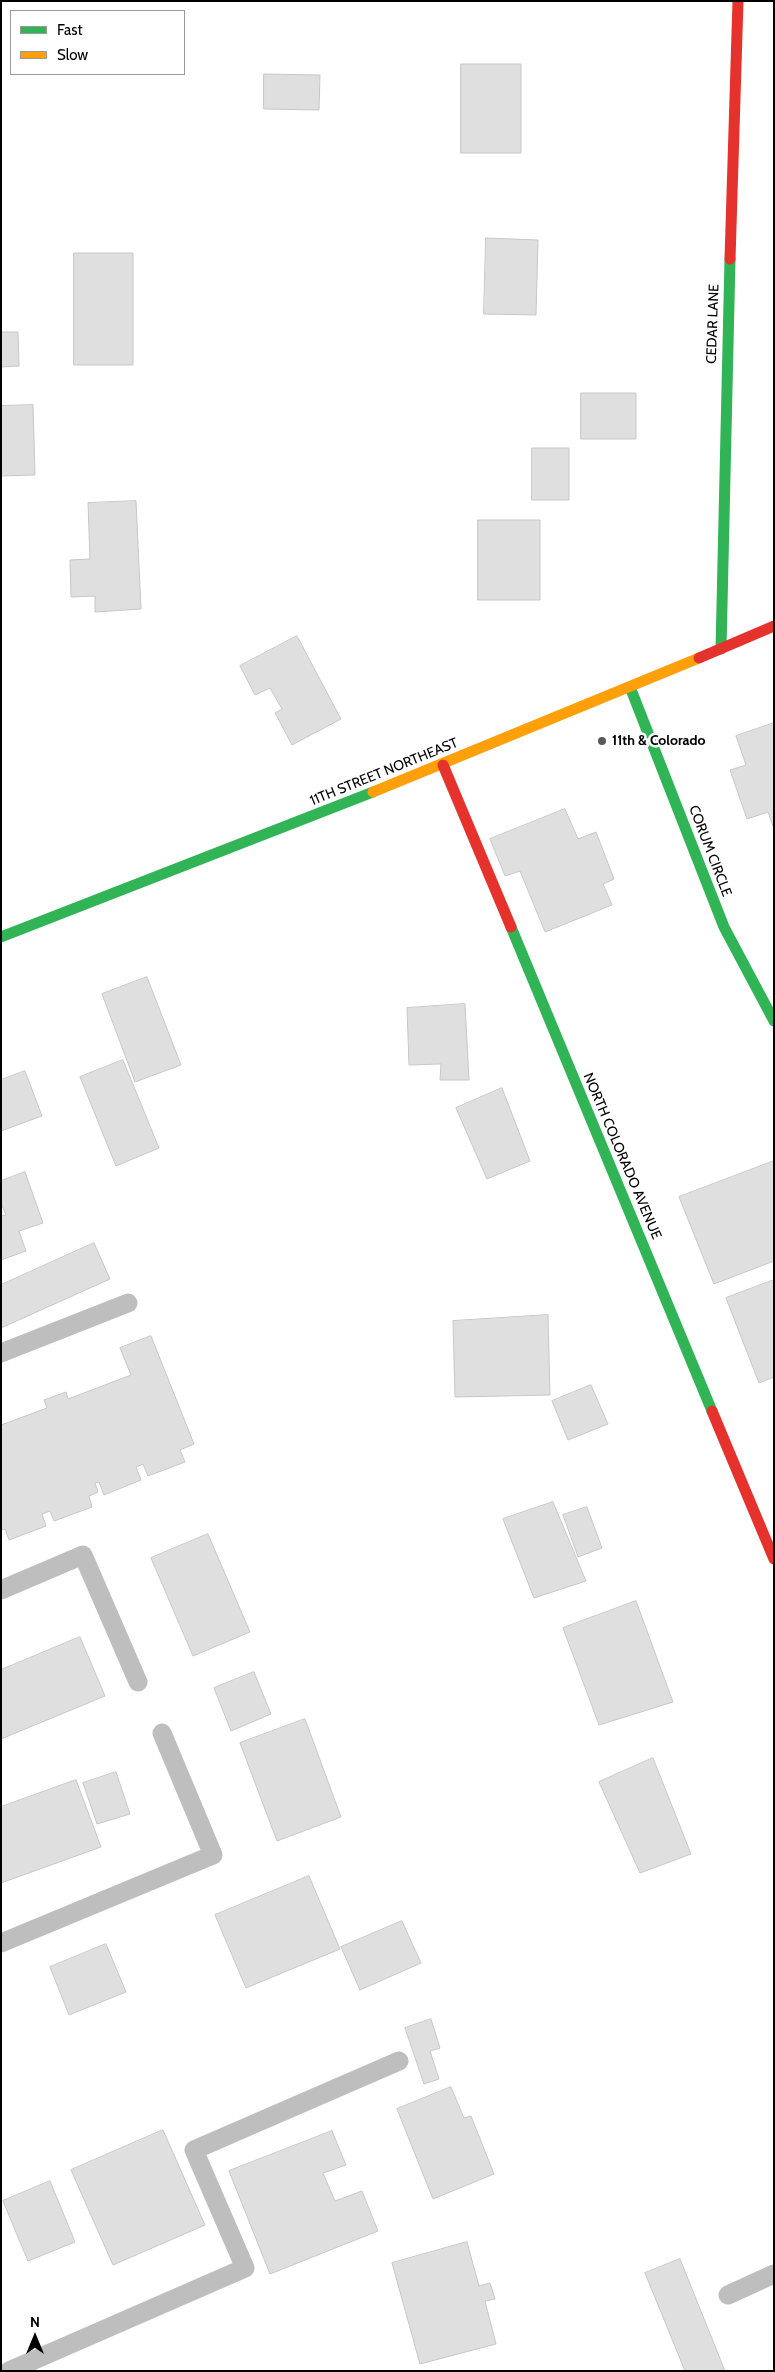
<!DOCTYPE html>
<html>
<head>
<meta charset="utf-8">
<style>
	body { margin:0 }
	#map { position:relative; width:775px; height:2372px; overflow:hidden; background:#fff; font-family:Cabin,sans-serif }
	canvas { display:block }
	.frame { position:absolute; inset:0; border:2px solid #000; pointer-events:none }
	.legend { position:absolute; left:10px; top:10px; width:175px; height:65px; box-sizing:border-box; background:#fff; border:1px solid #999; margin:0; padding:6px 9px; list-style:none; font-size:15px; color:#000 }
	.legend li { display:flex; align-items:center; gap:10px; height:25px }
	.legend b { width:25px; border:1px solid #999 }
	.north { position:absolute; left:10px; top:2312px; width:50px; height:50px; -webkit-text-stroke:4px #fff; paint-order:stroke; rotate:0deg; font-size:14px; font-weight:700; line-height:20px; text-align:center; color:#000 }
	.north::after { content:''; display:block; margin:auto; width:18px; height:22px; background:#000; clip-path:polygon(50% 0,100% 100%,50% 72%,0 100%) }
</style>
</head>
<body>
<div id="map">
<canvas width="775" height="2372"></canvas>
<div class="frame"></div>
<ul class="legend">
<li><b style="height:6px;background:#30b455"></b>Fast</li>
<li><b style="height:6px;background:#ff9f0a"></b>Slow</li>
</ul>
<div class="north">N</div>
</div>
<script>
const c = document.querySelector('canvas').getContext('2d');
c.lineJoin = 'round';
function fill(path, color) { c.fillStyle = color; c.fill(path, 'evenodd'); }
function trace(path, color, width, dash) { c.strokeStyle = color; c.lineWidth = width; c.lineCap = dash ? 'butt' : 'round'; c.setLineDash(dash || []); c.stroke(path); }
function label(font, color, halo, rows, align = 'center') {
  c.font = font + ' Cabin,sans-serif'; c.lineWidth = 5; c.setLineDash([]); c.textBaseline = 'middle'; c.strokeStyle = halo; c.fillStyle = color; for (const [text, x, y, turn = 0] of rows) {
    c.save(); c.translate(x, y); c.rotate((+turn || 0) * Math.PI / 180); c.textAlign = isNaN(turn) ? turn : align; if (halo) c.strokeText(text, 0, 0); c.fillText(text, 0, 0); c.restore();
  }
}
const building = new Path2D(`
	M461,64H521V153H461Z
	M264,74L320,75L319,110L264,109Z
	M486,238L538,240L536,315L484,314Z
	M74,253H133V365H74Z
	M1,332H18L19,366L1,367Z
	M581,393H636V439H581Z
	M33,405L35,475L1,476V406Z
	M532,448H569V500H532Z
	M136,501L141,609L95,612V596L71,597L70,560L90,559L88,503Z
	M478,520H540V600H478Z
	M297,636L341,719L292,745L275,713L282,709L270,688L255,695L240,666Z
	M774,723V829L768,812L747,819L730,770L746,765L736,736Z
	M565,809L578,839L596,832L614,879L603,884L612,905L545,932L520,871L505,876L490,839Z
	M147,977L181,1065L135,1082L102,994Z
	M465,1004L469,1080H440L441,1064L409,1065L407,1008Z
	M123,1060L159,1148L116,1166L80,1077Z
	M25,1071L42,1116L1,1131V1080Z
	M502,1088L530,1161L487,1179L456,1108Z
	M774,1161V1261L714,1284L679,1197Z
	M25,1172L43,1223L19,1231L26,1251L1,1260V1216L6,1215L1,1203V1181Z
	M94,1243L110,1279L1,1328V1285Z
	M774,1280V1377L759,1383L726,1298Z
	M548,1315L550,1395L455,1397L453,1321Z
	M151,1336L194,1444L180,1450L185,1462L148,1476L143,1464L136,1467L141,1480L104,1495L99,1482L95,1483L98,1492L89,1496L92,1507L54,1521L50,1511L42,1514L46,1526L9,1540L5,1529L1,1530V1425L47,1408L44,1400L66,1392L68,1399L131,1375L120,1348Z
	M591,1385L608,1424L568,1440L552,1401Z
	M553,1502L586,1581L534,1598L503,1519Z
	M587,1507L602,1548L578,1557L563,1515Z
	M208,1534L250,1632L193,1656L151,1558Z
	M636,1601L673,1702L599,1725L563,1628Z
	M80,1637L105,1696L1,1739V1670Z
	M254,1672L271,1714L231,1731L214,1688Z
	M305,1719L341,1817L277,1841L240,1743Z
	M653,1758L691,1854L640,1873L599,1782Z
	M116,1772L130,1814L97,1824L83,1783Z
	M76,1780L101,1847L1,1883V1807Z
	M309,1876L340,1949L246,1988L215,1915Z
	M402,1921L421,1963L360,1990L341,1947Z
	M106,1944L126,1992L69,2015L50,1967Z
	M431,2019L440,2048L430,2051L439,2079L424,2084L405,2028Z
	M451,2087L464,2118L471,2116L494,2174L433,2199L397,2109Z
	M163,2130L205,2225L113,2265L71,2170Z
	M332,2131L346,2165L323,2173L335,2201L362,2191L378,2231L270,2274L229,2171Z
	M50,2181L75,2242L28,2261L3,2201Z
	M467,2242L479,2286L490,2283L495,2299L485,2301L496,2344L420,2364L392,2263Z
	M680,2259L725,2371H685L645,2273Z`);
const lane = new Path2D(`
	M1,1353L128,1303
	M1,1590L83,1555L138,1682
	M1,1943L213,1855L162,1733
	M728,2295L774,2274
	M9,2371L245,2268L194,2150L399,2061`);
const fast = new Path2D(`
	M721,649L730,259
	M630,687L724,927L774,1021
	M511,927L712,1411
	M1,937L373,792`);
const slow = new Path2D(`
	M373,792L699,658`);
const jam = new Path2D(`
	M730,259L738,1
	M699,658L774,626
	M443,765L511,927
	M712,1411L774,1559`);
const markers = [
	[602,741,5,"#595959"]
];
const streetNames = [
	["CEDAR LANE",713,324,-88],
	["11TH STREET NORTHEAST",384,772,-22],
	["CORUM CIRCLE",710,851,69],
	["NORTH COLORADO AVENUE",622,1156,67]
];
const poiNames = [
	["11th & Colorado",612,741]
];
fill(building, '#dfdfdf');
trace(building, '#c7c7c7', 1);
trace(lane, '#bebebe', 19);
trace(fast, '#30b455', 11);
trace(slow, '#ff9f0a', 11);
trace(jam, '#e5322d', 11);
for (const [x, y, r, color] of markers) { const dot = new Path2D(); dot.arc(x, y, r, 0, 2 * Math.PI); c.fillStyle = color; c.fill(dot); trace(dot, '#fff', 2); }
label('14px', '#000', '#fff', streetNames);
label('bold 14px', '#000', '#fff', poiNames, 'left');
</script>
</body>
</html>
